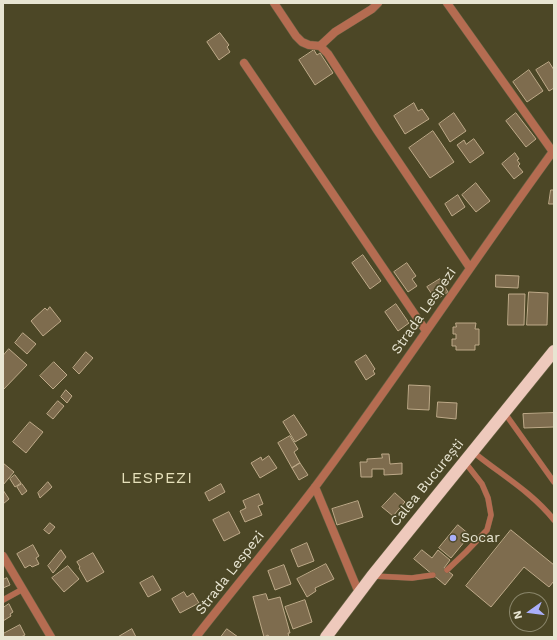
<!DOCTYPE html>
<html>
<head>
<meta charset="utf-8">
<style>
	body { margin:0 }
	#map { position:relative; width:557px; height:640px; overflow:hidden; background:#4c4726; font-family:"Work Sans",sans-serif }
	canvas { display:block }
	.frame { position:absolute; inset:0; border:4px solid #e8e5d2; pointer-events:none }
	.north { position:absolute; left:509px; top:592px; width:40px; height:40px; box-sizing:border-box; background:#4c4726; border:1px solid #8a866b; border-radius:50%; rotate:256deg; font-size:11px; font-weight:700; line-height:16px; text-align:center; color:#e8e5d2 }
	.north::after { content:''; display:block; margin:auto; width:14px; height:18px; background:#aaaffb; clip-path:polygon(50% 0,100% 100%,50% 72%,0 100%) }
</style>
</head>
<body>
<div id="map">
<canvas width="557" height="640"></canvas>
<div class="frame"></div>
<div class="north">N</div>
</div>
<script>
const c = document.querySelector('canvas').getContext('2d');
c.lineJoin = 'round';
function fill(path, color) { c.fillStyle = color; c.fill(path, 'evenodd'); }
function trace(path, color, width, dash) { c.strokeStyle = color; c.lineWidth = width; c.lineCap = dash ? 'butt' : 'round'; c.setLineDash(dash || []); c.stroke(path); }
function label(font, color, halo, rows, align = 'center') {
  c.font = font + ' "Work Sans",sans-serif'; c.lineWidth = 3.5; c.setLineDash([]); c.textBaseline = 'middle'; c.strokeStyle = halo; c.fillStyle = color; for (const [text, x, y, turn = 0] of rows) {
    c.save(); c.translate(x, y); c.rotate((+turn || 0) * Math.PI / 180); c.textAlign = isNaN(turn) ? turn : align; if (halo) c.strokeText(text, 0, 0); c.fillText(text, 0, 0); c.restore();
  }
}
const building = new Path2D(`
	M220,33L229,45L227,47L230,52L219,60L207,42Z
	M314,50L317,55L320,53L333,73L315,85L299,60Z
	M549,62L554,70V88L549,91L536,70Z
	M529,70L543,91L527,102L513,82Z
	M414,103L418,111L422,109L429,119L405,134L394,116Z
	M454,113L466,131L450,142L439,124Z
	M516,113L536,139L526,147L506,121Z
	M433,131L454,162L430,178L409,148Z
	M474,139L484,153L470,163L457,145L464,140L466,144Z
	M515,153L519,159L517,160L520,164L518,166L523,172L514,179L502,164Z
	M476,183L490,201L476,212L462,195Z
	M551,190H554V204H549Z
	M458,195L465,207L452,216L445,204Z
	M363,255L381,281L370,289L352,263Z
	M407,263L416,276L412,279L417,286L408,292L394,272Z
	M496,275L519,276L518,288L496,287Z
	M440,279L448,292L436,300L427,287Z
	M529,292L548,293L547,325H527Z
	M509,294H525L524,325H508Z
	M396,304L409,323L398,331L385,312Z
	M50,307L61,321L43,336L31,321L45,308L47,310Z
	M456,323H476L475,329H479V345H475V350H456V346H452V339H456V334H453V327H456Z
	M23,333L36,344L27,354L15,343Z
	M9,349L27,365L3,390V356Z
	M86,352L93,358L79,374L73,368Z
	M366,355L375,369L373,371L375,374L366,380L355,362Z
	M54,362L67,375L53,389L40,376Z
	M409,385L430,386L429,410L408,409Z
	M66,390L72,396L67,403L61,397Z
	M58,401L64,406L53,419L47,414Z
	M438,402L457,403L456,419L437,417Z
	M554,413V427L524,428L523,414Z
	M294,415L307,435L295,442L283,422Z
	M30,422L43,432L26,453L13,442Z
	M290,436L298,449L294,452L300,463L292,468L278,443Z
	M382,454H389L390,464L402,463V474L384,475V469H372V477H361L360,462H367V459L382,458Z
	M269,456L277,468L260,478L251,463L261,457L262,460Z
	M3,463L14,472L3,485Z
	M300,463L308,475L299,480L292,468Z
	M15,475L21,483L15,487L10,479Z
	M48,482L52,487L40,498L38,493Z
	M22,484L27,491L22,495L17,487Z
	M221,484L225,492L209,501L205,493Z
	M3,490L9,499L3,504Z
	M395,493L405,502L393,516L382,507Z
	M259,494L263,504L258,506L262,515L245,522L240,511L246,508L243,501Z
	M358,501L363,517L337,525L332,509Z
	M229,512L240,533L224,541L213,520Z
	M50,523L55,527L49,534L44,530Z
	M458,525L470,535L451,558L439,548Z
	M511,530L554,565V581L549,587L524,567L491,607L466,586Z
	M307,543L314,561L298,567L291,550Z
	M33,545L39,556L36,558L39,564L32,567L30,565L25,568L17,554Z
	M61,550L66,557L53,573L48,566Z
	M422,550L432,558L438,550L450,560L444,568L453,575L445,585L414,559Z
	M93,553L104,572L87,582L79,568L80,567L77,562Z
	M326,564L334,579L315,588L316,591L307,597L297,579Z
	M284,565L291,584L275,590L268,571Z
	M68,566L79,579L64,592L52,578Z
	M153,576L161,590L148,597L140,583Z
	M7,578L10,585L3,588V580Z
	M184,592L187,597L193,593L199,603L180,613L172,599Z
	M266,594L268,600L280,597L290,633H288L289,637H269L268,635L264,637L253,597Z
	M305,600L312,622L293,629L285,607Z
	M9,604L13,612L10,614L11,616L3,621V608Z
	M20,625L25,635L21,637H3V634Z
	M132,629L136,637H118Z
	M227,629L238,637H221Z`);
const lane = new Path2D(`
	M504,412L554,482
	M472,451C500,474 532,492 554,520
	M447,570L466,552L487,530L491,515L488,498L482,484L464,461
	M373,576L412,578L433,575
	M3,600L23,589`);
const street = new Path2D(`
	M274,3L296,36L302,42L309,45L320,46L328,54L377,130L470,268
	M447,3L553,152
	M320,46L335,32L372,9L378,3
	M244,63L426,331
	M315,487L359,593
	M3,556L51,637
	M196,637C235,587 276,538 315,487C397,377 473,261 554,150`);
const highway = new Path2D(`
	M326,637L372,576L554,351`);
const markers = [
	[453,538,4,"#aaaffb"]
];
const streetNames = [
	["Strada Lespezi",424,311,-55],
	["Calea București",427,483,-51],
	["Strada Lespezi",230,573,-52]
];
const poiNames = [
	["Socar",461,538]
];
const quarterNames = [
	["LESPEZI",157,478]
];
fill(building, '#7e6c4e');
trace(building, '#beaa89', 1);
trace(lane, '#686345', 6);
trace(street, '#686345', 9);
trace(highway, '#686345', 13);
trace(lane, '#b56c51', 5.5);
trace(street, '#b56c51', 8);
trace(highway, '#eec9bc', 12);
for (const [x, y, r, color] of markers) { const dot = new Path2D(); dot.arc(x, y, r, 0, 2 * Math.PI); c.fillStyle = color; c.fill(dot); trace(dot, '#4c4726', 1.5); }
label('14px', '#e8e5d2', '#4c4726', streetNames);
label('14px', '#e8e5d2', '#4c4726', poiNames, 'left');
c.letterSpacing = '1px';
label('16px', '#e5e0ba', '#4c4726', quarterNames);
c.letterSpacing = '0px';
</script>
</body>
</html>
